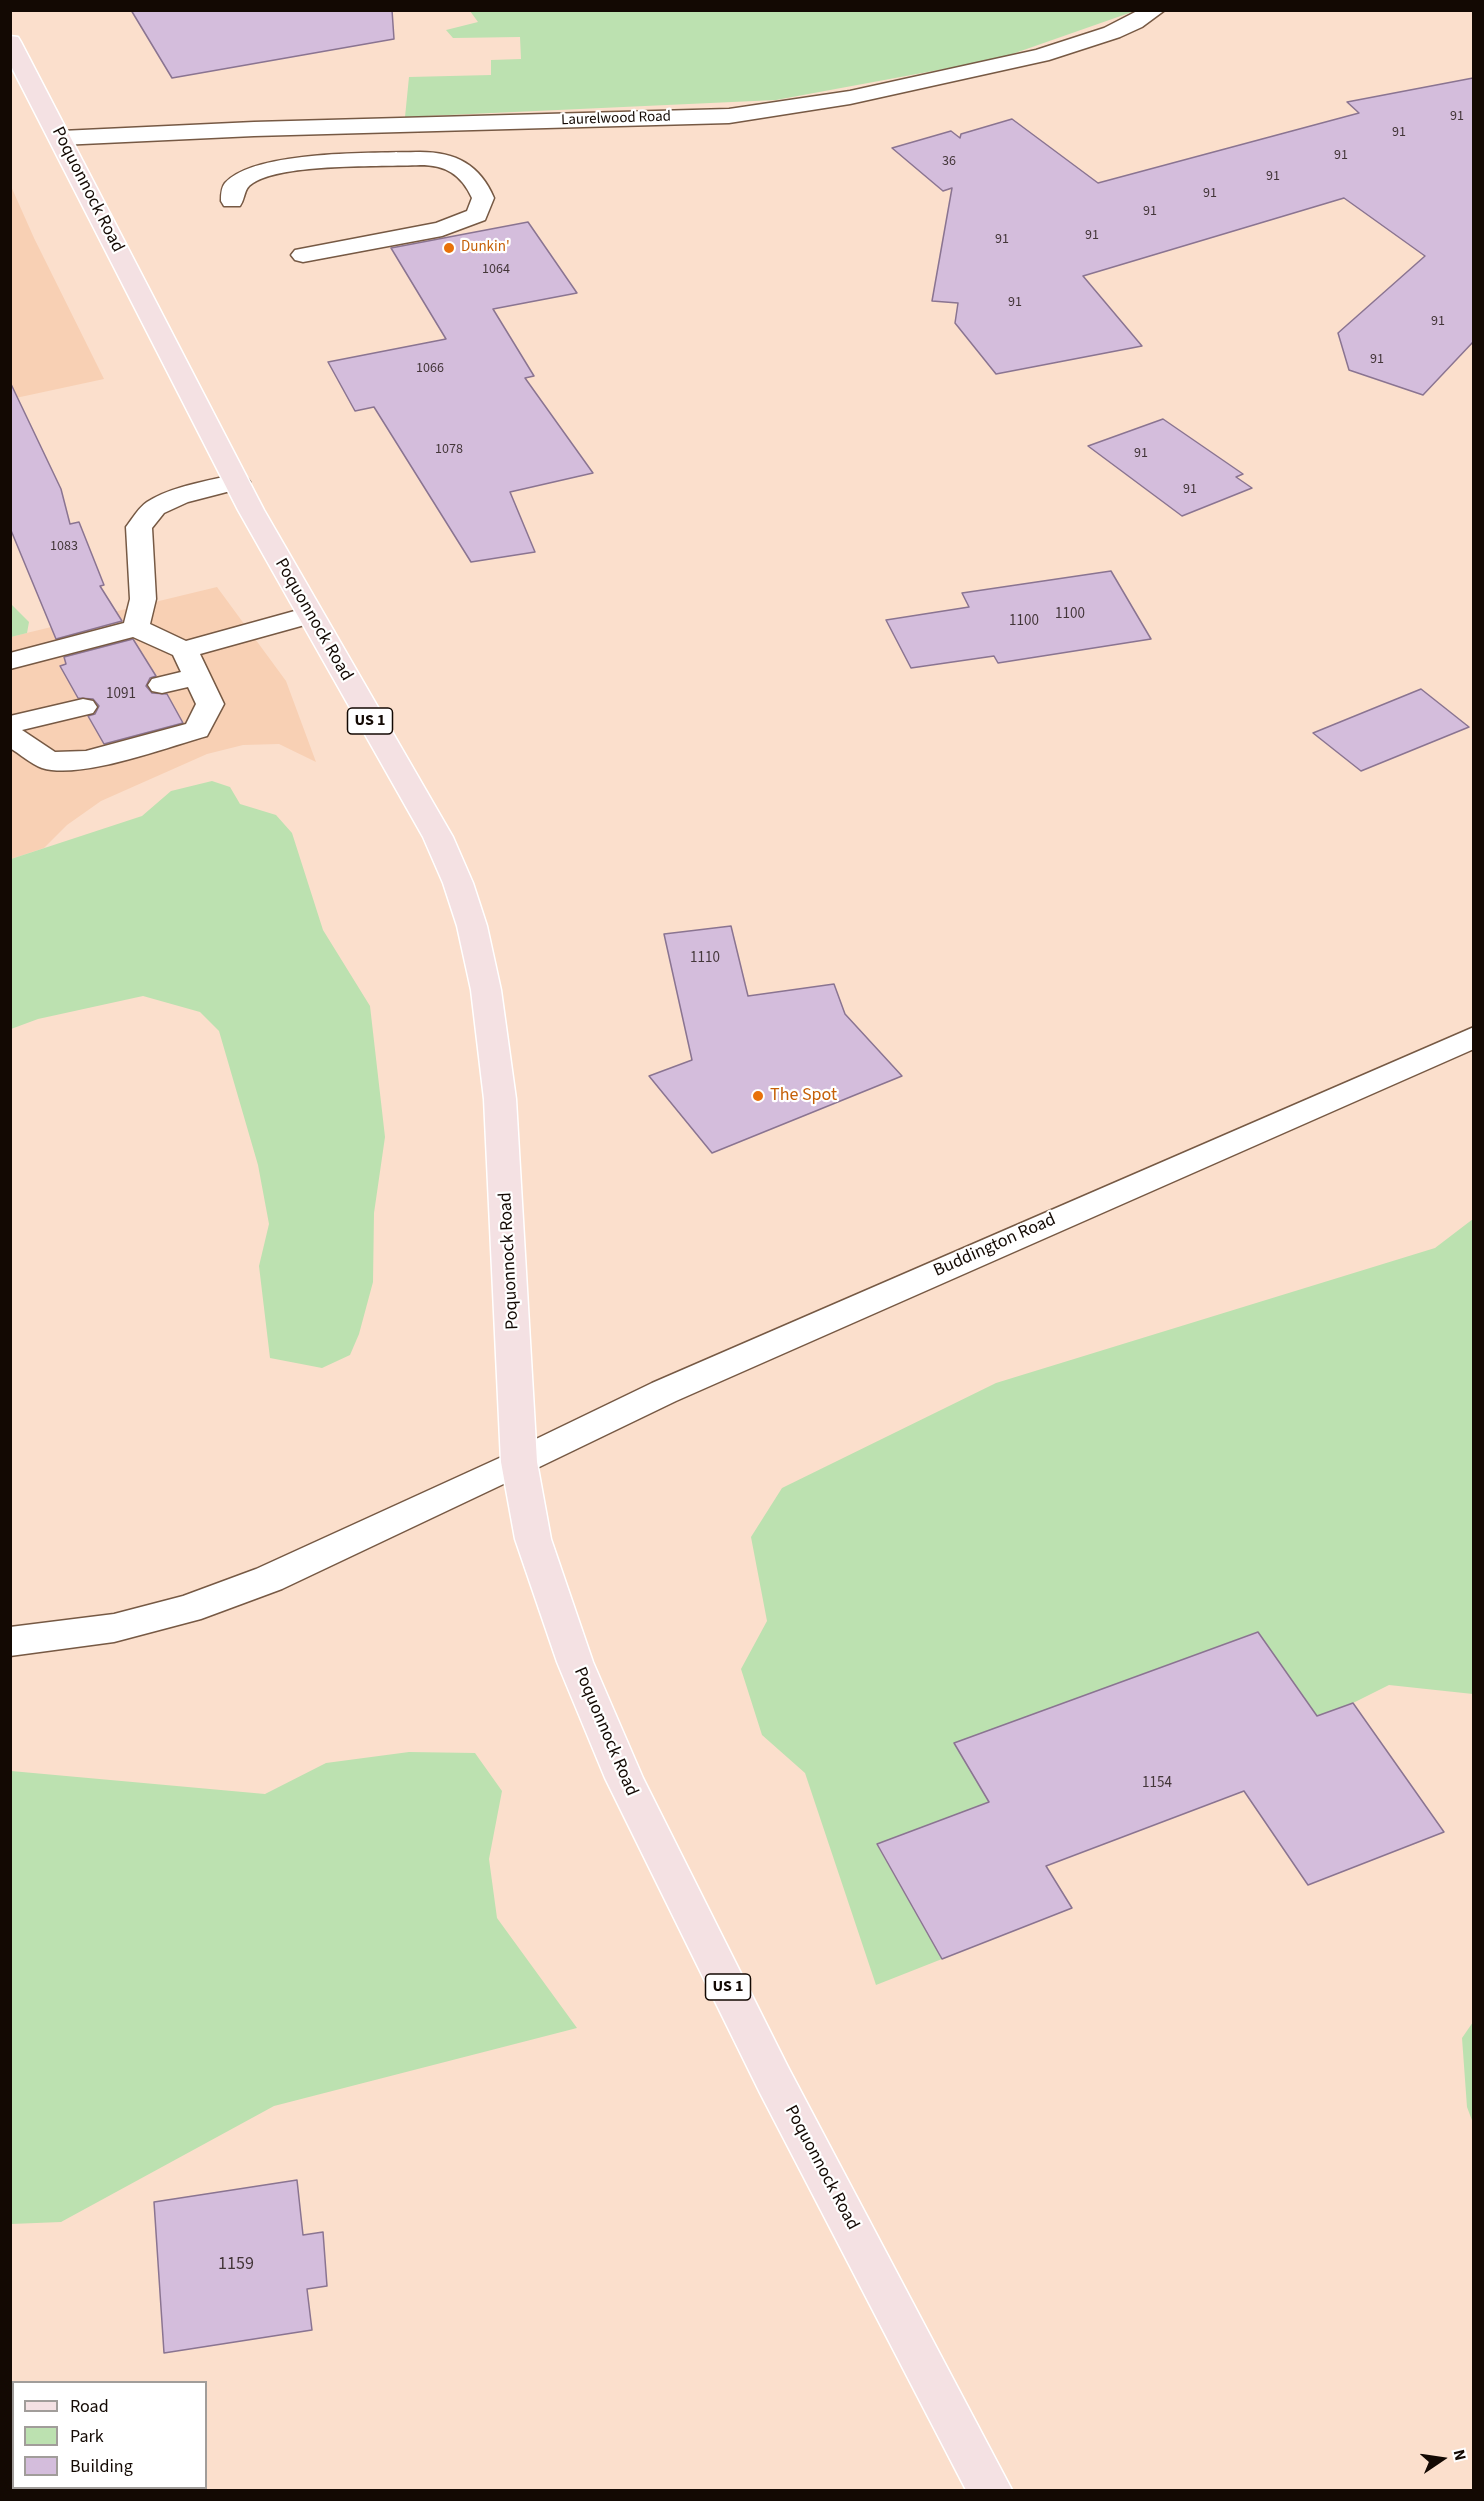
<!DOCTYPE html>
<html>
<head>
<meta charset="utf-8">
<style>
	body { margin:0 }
	#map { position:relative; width:1484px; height:2501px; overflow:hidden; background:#fbdfcc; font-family:"Source Sans 3",sans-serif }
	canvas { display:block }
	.frame { position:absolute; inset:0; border:12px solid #130903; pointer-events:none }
	.legend { position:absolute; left:12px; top:2381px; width:195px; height:108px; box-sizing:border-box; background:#fff; border:2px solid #a19d9a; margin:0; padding:8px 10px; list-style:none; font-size:18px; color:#130903 }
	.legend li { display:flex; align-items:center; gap:12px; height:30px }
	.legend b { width:30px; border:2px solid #a19d9a }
	.north { position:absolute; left:1412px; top:2429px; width:60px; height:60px; -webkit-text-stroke:4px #fff; paint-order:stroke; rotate:77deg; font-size:16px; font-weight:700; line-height:24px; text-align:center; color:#130903 }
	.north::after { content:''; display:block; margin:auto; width:21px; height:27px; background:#130903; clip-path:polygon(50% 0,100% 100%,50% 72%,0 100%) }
</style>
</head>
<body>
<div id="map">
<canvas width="1484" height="2501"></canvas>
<div class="frame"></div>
<ul class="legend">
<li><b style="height:8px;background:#f4e1e3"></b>Road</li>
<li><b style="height:16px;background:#bce1b0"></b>Park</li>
<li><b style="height:16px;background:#d4bddc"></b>Building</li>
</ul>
<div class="north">N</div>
</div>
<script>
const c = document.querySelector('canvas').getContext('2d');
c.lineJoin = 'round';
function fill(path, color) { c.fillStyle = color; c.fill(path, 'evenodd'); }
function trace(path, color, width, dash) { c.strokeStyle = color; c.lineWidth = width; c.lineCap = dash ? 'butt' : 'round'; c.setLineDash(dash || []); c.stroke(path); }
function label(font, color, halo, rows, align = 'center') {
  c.font = font + ' "Source Sans 3",sans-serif'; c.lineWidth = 4.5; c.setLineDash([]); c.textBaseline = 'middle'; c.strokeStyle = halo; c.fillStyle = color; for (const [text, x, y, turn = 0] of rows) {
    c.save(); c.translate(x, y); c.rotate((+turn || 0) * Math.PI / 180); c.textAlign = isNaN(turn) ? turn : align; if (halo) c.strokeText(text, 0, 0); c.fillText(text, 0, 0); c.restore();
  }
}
const built = new Path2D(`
	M10,184L34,238L104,379L11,399Z
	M217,587L286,681L316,762L279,744L243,745L207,754L101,801L67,825L44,848L11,859L10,637Z`);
const green = new Path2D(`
	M470,11H1135L998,59L776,100L405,117L409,77L491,75V60L521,59L520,37L453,38L446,30L478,22Z
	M11,604L29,622L27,633L11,637Z
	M212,781L230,787L240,804L276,815L292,833L323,930L370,1006L385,1137L374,1213L373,1282L359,1334L350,1355L322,1368L270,1358L259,1266L269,1224L258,1165L219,1031L200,1012L143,996L38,1019L11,1029V859L142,816L171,791Z
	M1473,1219V1694L1389,1685L1353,1703L1317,1716L1257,1632L955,1743L989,1802L877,1845L942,1959L876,1985L805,1773L762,1735L741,1669L767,1621L751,1537L782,1488L996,1383L1435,1248Z
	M409,1752L475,1753L502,1791L489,1859L497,1918L577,2028L274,2106L61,2222L11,2224V1771L265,1794L326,1763Z
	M1473,2022V2123L1467,2107L1462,2038Z`);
const building = new Path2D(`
	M131,10H392L394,39L172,78Z
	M1473,78V342L1423,395L1349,370L1338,333L1425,256L1344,198L1083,276L1142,346L996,374L955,323L958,303L932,301L952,188L943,191L892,148L951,131L960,138L961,134L1012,119L1098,183L1359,113L1347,102Z
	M528,222L577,293L493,309L534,376L525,378L593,473L510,492L535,552L471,562L374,407L355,411L328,362L446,339L391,248Z
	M10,382L61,489L70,524L79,522L104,585L100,586L122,621L56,639L10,528Z
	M1163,419L1243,474L1236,477L1252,488L1182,516L1088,446Z
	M1111,571L1151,639L998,663L994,656L911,668L886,620L969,607L962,593Z
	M133,639L156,676L150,678L146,686L152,693L167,694L183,723L104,744L88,716L95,714L99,706L93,699L78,698L60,666L66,664L64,657Z
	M1421,689L1469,727L1361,771L1313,733Z
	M731,926L748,996L834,984L845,1014L902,1076L712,1153L649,1076L692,1060L664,934Z
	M1258,1632L1317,1716L1353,1703L1444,1832L1308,1885L1244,1791L1046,1866L1072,1908L942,1959L877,1844L989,1802L954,1743Z
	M297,2180L303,2235L323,2232L327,2286L307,2289L312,2330L164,2353L154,2202Z`);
const lane = new Path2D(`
	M420,152C456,152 480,165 494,198L485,220L442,236L303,262L295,260L291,255L295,250L436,223L467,211L472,198C461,174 445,165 420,165C381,167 284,163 253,183C243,189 246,197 240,206H224L221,201C221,195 221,188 225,183C254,150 376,153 420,152Z
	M237,474L246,477L250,482L246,487L188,502L164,513L152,528L156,599L150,624L186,641L309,607L319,609L322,615L319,621L200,654L224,704L207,736C167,747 81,780 42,768C31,764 20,754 10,748V716L83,699L93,701L97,707L93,713L22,730L55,752L86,751L186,724L196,704L188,687L162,693L152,691L148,685L152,679L181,672L173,655L133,637L10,669V653L124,623L130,599L126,527C132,519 139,507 147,502C172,486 208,481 237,474Z
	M519,1449L531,1453L537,1462L531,1471L282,1589L201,1619L114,1642L10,1656V1627L114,1614L183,1596L256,1569Z`);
const street = new Path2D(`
	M1139,10H1165L1142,27L1120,37L1049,60L850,104L729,123L254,136L61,145L53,143L50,138L53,133L61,131L254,122L729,109L850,91L1036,50L1104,28Z`);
const secondary = new Path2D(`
	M1474,1027V1049L676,1401L531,1471L519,1475L507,1471L501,1462L507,1453L652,1383Z`);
const primary = new Path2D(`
	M10,36L18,37L21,42L264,510L453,837L473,883L487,926L501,990L516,1099L537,1462L551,1539L593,1662L643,1778L788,2067L1012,2490H966L760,2093L605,1778L557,1662L515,1539L501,1462L484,1099L471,990L457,926L443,883L423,837L238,510L10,64Z`);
const markers = [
	[449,248,6,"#e8710a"],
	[758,1096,6,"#e8710a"]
];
const farNumbernames = [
	["91",1457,117],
	["91",1399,133],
	["91",1341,156],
	["36",949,162],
	["91",1273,177],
	["91",1210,194],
	["91",1150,212],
	["91",1092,236],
	["91",1002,240],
	["1064",496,270],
	["91",1015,303],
	["91",1438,322],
	["91",1377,360],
	["1066",430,369],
	["1078",449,450],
	["91",1141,454],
	["91",1190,490],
	["1083",64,547]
];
const farStreetnames = [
	["Laurelwood Road",616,119,-2]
];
const farFoodnames = [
	["Dunkin'",461,248]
];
const numberNames = [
	["1100",1070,615],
	["1100",1024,622],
	["1091",121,695],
	["1110",705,959],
	["1154",1157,1784]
];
const shields = [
	[370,721,45],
	[728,1987,45]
];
const shieldNames = [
	["US 1",370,721],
	["US 1",728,1987]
];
const streetNames = [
	["Poquonnock Road",87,190,63],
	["Poquonnock Road",313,620,60],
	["Buddington Road",995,1246,-24],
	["Poquonnock Road",510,1261,-93],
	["Poquonnock Road",605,1732,67],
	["Poquonnock Road",821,2168,62]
];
const foodNames = [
	["The Spot",770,1096]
];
const nearNumbernames = [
	["1159",236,2265]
];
fill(built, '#f8d0b4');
fill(green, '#bce1b0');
fill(building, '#d4bddc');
trace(building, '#8a7491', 1.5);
trace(lane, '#765944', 3);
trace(street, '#765944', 3);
trace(secondary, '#765944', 3);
trace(primary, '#fff', 3);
fill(lane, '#fff');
fill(street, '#fff');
fill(secondary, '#fff');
fill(primary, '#f4e1e3');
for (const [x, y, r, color] of markers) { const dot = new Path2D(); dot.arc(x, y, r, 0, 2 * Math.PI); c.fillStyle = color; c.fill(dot); trace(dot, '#fff', 2); }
label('14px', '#433639', null, farNumbernames);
label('15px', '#130903', '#fff', farStreetnames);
label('15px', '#c56008', '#fff', farFoodnames, 'left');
label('15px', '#433639', null, numberNames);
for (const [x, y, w] of shields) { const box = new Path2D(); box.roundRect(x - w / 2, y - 13, w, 26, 4.5); c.fillStyle = '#fff'; c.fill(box); trace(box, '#130903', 1.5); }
label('bold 16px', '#130903', null, shieldNames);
label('18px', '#130903', '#fff', streetNames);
label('18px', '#c56008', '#fff', foodNames, 'left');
label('18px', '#433639', null, nearNumbernames);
</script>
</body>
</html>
